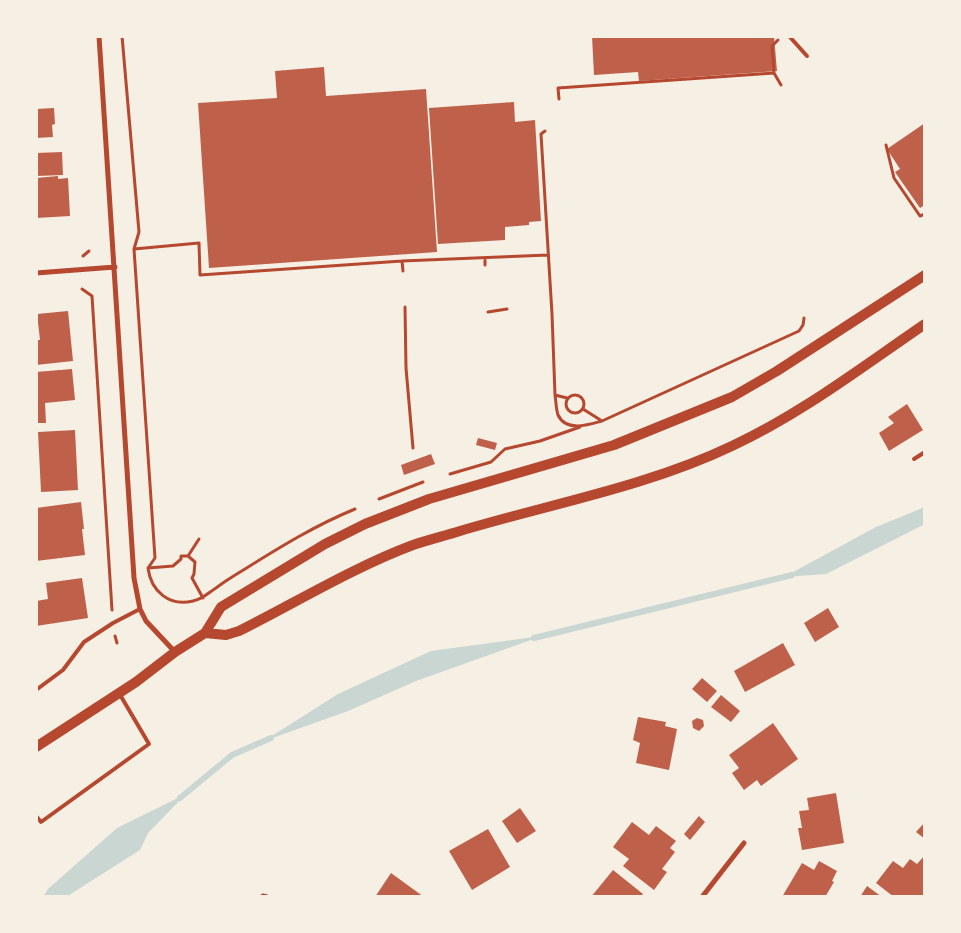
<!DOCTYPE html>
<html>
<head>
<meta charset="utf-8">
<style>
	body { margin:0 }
	#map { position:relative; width:961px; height:933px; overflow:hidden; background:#f6efe4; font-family:"Varela Round",sans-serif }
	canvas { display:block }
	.frame { position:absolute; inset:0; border:38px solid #f6efe4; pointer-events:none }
</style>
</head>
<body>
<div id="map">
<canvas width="961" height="933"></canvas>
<div class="frame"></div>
</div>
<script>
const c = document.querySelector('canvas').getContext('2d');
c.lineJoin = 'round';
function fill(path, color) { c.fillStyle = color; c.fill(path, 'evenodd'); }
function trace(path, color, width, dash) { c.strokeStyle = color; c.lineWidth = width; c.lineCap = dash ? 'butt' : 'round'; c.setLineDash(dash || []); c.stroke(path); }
const water = new Path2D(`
	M925,507V524L826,574L784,577L876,527Z
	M542,636L416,681L348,711L264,741L338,694L431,651Z
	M186,794L148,833L140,850L66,897H43L48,889L117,828Z`);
const stream = new Path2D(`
	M534,638L792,575
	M180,798L232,755L271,738`);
const building = new Path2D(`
	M592,36H774L777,71L639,81L638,72L594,75Z
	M324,67L326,96L426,89L437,252L209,268L198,103L277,98L275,71Z
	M514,102L515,122L535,120L541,221L529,222V225L505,227V240L438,244L429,108Z
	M54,108L55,124L52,125L53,137L36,138V109Z
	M925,123V205L920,208L895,172L900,169L887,149Z
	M62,152L63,175L36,176V153Z
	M58,176V179L68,178L70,216L36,218V178Z
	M68,311L73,361L36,365V340H40L37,314Z
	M72,369L75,400L45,403L46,423H36V372Z
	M907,404L923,430L889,451L879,433L894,423L888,417Z
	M75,430L78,490L41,492L38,432Z
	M478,438L497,443L495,450L476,445Z
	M431,454L435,464L404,475L401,465Z
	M81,502L84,529H82L85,555L36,561V508Z
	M82,578L88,618L36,626V601L48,599L46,583Z
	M828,608L839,627L815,642L804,623Z
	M783,643L795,665L745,692L734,671Z
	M702,678L717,691L707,702L692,689Z
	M721,695L740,711L731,722L711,707Z
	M638,717L666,722L665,726L677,729L669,770L636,763L640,743L633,740Z
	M697,718L703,720L704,726L699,731L693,728L692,721Z
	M773,723L798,759L761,786L757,780L744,790L732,773L739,768L729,755Z
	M836,793L844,843L802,850L798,828H802L799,811L809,810L807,798Z
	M520,808L536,831L517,843L502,821Z
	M699,816L705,822L690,840L684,834Z
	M632,822L649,835L656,826L676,841L670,848L675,852L662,869L667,872L654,890L623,866L629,859L613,847Z
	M925,822V839L916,832Z
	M488,829L510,867L472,890L449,851Z
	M925,855V897H894L876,883L893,861L903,868L910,859L917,864Z
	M819,861L837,871L832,881L834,882L825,897H782L802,863L814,870Z
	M613,870L643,894L641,897H591Z
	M391,873L424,897H375Z
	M867,886L882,897H860Z`);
const path = new Path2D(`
	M122,36L139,232L134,249
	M778,40L772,46L774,73L781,85
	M559,99L558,88L774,73
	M545,131L541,134L552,314L555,395L567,398
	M886,145L894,178L920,216L925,214
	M83,256L89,251
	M485,258V265
	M403,271L402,261L548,255
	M82,289L92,296L112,610
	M405,307L406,368L413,448
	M488,312L507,309
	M566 404a9 9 0 1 1 18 0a9 9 0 1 1-18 0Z
	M555,395C556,401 556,409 558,415C566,432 588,425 602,421
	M583,409L602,421L799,331L803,325L804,318
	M450,474L491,462L505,449L540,441L580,427
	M379,499L423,482
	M355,509C316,525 280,547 245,569C235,575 225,581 216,588C208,593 203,599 193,601C169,607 151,591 148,568L155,558L134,249L199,243L200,275L402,261
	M188,556L199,539
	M148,568L173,566L181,559V556H188L195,562L194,574L192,578L203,598
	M115,636L117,643`);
const service = new Path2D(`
	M789,36L807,56
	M914,459L925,452
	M36,690L63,670L84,642L113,623L140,609
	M36,816L41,822L149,744L119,693`);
const minor = new Path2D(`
	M99,36L134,578L140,609L146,621L175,652
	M36,273L115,267
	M263,896L267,897
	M702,897L744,843`);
const secondary = new Path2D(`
	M205,633L226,635L239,631C295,603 354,567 413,545C428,540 444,536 460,531C550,504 646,487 732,446C801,414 862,367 925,324
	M36,747L136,682L175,652L205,633L221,607L325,544L365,524L429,499L614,445L732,397L777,371L925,275`);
fill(water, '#c9d6d2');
trace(stream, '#c9d6d2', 6);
fill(building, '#bf614a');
trace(path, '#b5482f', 3);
trace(service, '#b5482f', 4);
trace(minor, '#b5482f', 5);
trace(secondary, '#b5482f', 10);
</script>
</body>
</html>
